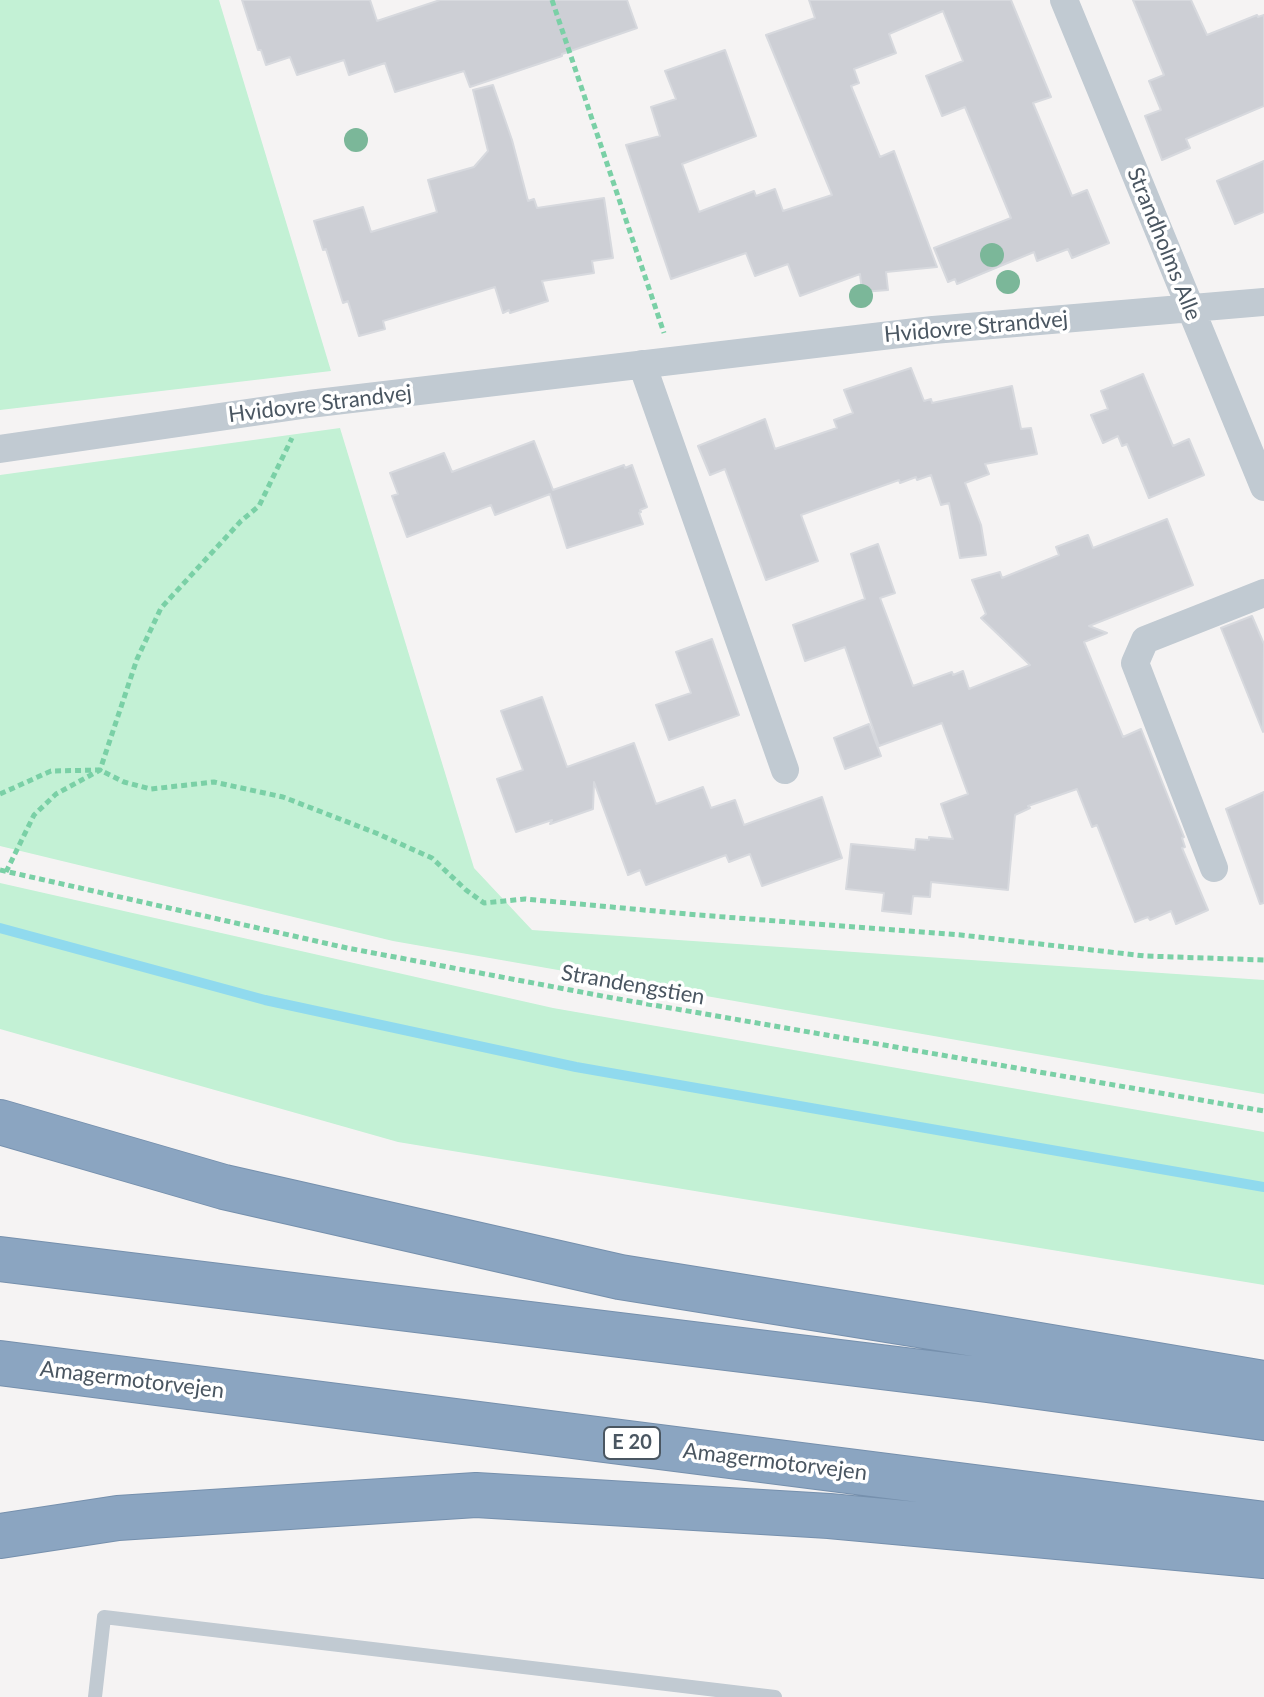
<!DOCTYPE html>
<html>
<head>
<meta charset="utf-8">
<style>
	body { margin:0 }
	canvas { display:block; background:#f5f3f3 }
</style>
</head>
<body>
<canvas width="1264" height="1697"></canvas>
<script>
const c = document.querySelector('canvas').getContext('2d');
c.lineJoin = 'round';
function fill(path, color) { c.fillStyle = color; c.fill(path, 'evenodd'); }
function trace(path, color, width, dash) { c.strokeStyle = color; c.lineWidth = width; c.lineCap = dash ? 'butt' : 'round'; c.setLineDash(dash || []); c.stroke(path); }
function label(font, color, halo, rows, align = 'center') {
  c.font = font + ' Lato,sans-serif'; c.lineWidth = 7; c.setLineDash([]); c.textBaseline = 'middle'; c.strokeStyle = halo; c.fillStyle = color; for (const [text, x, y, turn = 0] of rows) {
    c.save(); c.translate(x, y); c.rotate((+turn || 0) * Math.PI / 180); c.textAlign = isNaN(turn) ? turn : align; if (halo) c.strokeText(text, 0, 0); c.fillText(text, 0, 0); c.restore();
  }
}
const green = new Path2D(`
	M0,0H219L331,371L0,410Z
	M340,428L474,868L532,930L1264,980V1094L393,941L0,846V475Z
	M0,883L553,1008L1264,1132V1285L398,1142L0,1029Z`);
const stream = new Path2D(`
	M0,928L265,1000L576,1067L1264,1187`);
const building = new Path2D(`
	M242,0H370L377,21L440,0H627L637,28L562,54V56L470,87L464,71L395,92L385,63L349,75L344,60L297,75L290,57L266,65L261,50H258Z
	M809,0H1011L1051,97L1033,103L1072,196L1087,190L1109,243L1072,258L1068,249L1037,261L1034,252L957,284L955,279L948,282L934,248L1011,218L965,107L942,116L926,76L963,61L943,11L889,34L896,53L854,69L859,83L851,86L880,157L894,151L937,267L886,272L888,290L862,292L860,274L800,296L788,264L755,276L746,253L671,279L626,145L660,136L651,107L676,99L665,71L725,50L756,136L682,164L699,212L754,191L756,196L775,189L783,211L832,195L766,35L815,18Z
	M1133,0H1191L1207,35L1257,15L1258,17L1264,15V106L1186,139L1190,148L1162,160L1145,116L1161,110L1149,81L1164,75Z
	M493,85L512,140L528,201L534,199L537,208L604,198L613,258L592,261L594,273L542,281L548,301L510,313L509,310L503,313L495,287L383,321L385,329L359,336L348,301L343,303L326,249L323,250L314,221L363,207L371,232L437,212L428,180L474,167L488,151L473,90Z
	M1264,161V212L1235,224L1217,181Z
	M911,368L924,401L931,399L932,403L1012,386L1021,429L1031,428L1037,454L985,464L989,474L965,483L981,525L986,555L960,558L949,503L941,505L931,475L917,480L916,477L900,483L899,480L801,515L818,561L766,580L725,469L710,475L698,446L765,419L775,449L837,428L834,420L853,413L844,390Z
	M1143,374L1173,446L1189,439L1204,475L1149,498L1127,444L1122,446L1118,436L1103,443L1091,415L1108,409L1101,391Z
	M534,441L553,490L624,465L625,468L632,465L647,507L640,510L641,512L639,513L643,524L567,548L550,494L495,515L491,505L407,537L392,496L398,494L390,473L444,453L452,472Z
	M1167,519L1193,585L1089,626L1107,633L1084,642L1123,737L1141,729L1184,837L1182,838L1185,847L1182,848L1208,910L1176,924L1171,911L1150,920L1148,917L1135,922L1097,825L1092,827L1077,789L1028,806L1030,808L1015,815L1008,890L931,882L930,897L913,896L911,914L882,911L884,893L846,889L851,844L915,850L916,839L929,840V837L953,839L941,804L968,794L942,723L879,746L845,647L805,661L793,625L865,599L851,554L878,544L895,593L880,598L913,686L952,672L953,675L963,671L969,689L1030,665L981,618L986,614L972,580L1000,572L1002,578L1059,555L1056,547L1088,535L1093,548Z
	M1252,616L1264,644L1263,732L1221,628Z
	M712,639L739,715L669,740L656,705L691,693L676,652Z
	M542,697L567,767L634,743L656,804L703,787L711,808L735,800L744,825L822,797L842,858L762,886L750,854L729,862L726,855L646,885L640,870L628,875L594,782L593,809L550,824L552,820L516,832L497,779L523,770L501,711Z
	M869,724L881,756L845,769L834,738Z
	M1264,792V903L1260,904L1226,809Z`);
const path = new Path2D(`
	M552,0L664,333
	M0,794L51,771L100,770L124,782L151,789L214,782L283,797L376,833L432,858L466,890L484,903L525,899L698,915L961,935L1145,956L1264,960
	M0,870L347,948L613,998L1264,1111
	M6,872L34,815L56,794L100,770L137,659L161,608L241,521L259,506L292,438`);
const lane = new Path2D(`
	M95,1697L104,1617L775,1697`);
const street = new Path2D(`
	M1064,0L1264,487
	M642,364L785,770
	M0,449L309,404L933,330L1264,302
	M1214,868L1135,663L1145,640L1264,593`);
const highway = new Path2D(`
	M0,1122L224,1187L620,1277L962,1332L1264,1383
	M0,1259L987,1380L1264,1418
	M0,1363L1264,1524
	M0,1536L118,1518L476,1495L829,1516L1264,1556`);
const trees = [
	[356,140],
	[992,255],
	[1008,282],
	[861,296]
];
const shields = [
	[632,1443,56]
];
const shieldNames = [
	["E 20",632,1443]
];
const streetNames = [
	["Strandholms Alle",1164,244,68],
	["Hvidovre Strandvej",976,327,-5],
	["Hvidovre Strandvej",320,404,-7],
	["Strandengstien",633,985,10],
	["Amagermotorvejen",132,1380,7],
	["Amagermotorvejen",775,1462,7]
];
fill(green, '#c3f1d5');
trace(stream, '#90daee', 10);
fill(building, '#cdcfd5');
trace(building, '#d7d9de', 2);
trace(highway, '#7690ad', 46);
trace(path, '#7ad0a6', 5, [6, 4]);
trace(lane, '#c1cad2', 14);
trace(street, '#c1cad2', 28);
trace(highway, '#8ba5c1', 44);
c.fillStyle = '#7bb799';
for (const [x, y] of trees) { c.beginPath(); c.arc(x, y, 12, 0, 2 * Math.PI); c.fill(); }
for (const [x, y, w] of shields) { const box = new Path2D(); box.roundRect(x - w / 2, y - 16, w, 32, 6); c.fillStyle = '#fff'; c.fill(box); trace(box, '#4a5661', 2); }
label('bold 20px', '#4a5661', null, shieldNames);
label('22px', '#4a5661', '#fff', streetNames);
</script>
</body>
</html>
